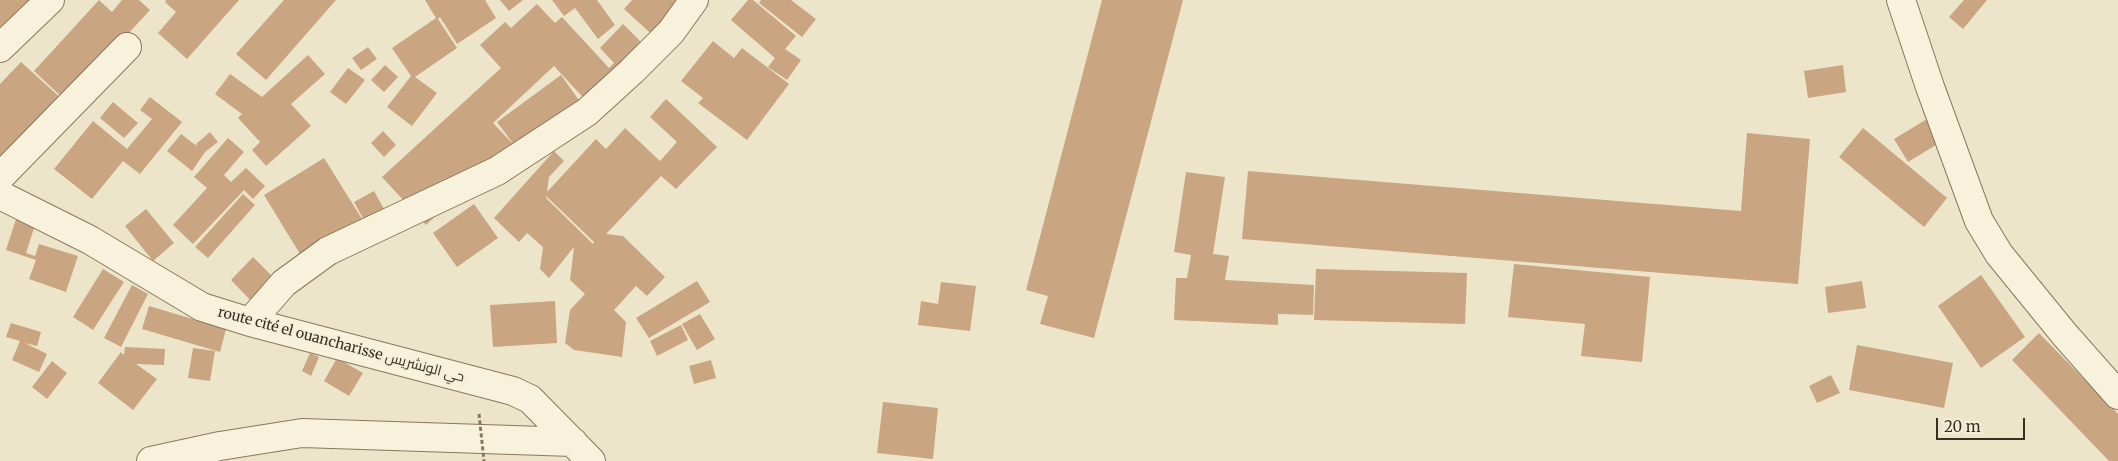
<!DOCTYPE html>
<html>
<head>
<meta charset="utf-8">
<style>
	body { margin:0 }
	#map { position:relative; width:2118px; height:461px; overflow:hidden; background:#ede5c9; font-family:Merriweather,serif }
	canvas { display:block }
	.scale { position:absolute; left:1936px; top:418px; width:89px; height:22px; box-sizing:border-box; border:2px solid #392f21; border-top:0; padding-left:6px; font-size:15px; line-height:18px; white-space:nowrap; color:#392f21; -webkit-text-stroke:4px #f4efd8; paint-order:stroke }
</style>
</head>
<body>
<div id="map">
<canvas width="2118" height="461"></canvas>
<div class="scale">20 m</div>
</div>
<script>
const c = document.querySelector('canvas').getContext('2d');
c.lineJoin = 'round';
function fill(path, color) { c.fillStyle = color; c.fill(path, 'evenodd'); }
function trace(path, color, width, dash) { c.strokeStyle = color; c.lineWidth = width; c.lineCap = dash ? 'butt' : 'round'; c.setLineDash(dash || []); c.stroke(path); }
function label(font, color, halo, rows, align = 'center') {
  c.font = font + ' Merriweather,Cairo,serif'; c.lineWidth = 4; c.setLineDash([]); c.textBaseline = 'middle'; c.strokeStyle = halo; c.fillStyle = color; for (const [text, x, y, turn = 0] of rows) {
    c.save(); c.translate(x, y); c.rotate((+turn || 0) * Math.PI / 180); c.textAlign = isNaN(turn) ? turn : align; if (halo) c.strokeText(text, 0, 0); c.fillText(text, 0, 0); c.restore();
  }
}
const building = new Path2D(`
	M0,0H58L0,52Z
	M99,0L112,12L122,0H139L150,10L66,101L34,71Z
	M166,0H239L187,59L158,33L176,12L165,2Z
	M284,0H336L266,80L236,54Z
	M425,0H485L496,18L457,44L440,17L438,19L457,48L415,77L437,93L412,126L387,107L411,76L392,48L436,18Z
	M500,0H523L509,11Z
	M552,0H597L615,25L598,39L575,8L564,16Z
	M632,0H701L694,8L701,15L669,50L624,9Z
	M748,0H753L796,36L785,49L801,60L787,80L768,67L775,58L731,20Z
	M761,0H791L816,19L802,37L759,3Z
	M1102,0H1183L1094,338L1040,324L1048,296L1026,290Z
	M1964,0H1987L1963,29L1949,17Z
	M537,4L555,23L562,17L609,68L614,63L600,48L623,24L657,58L590,105L554,66L493,123L513,144L426,225L382,177L501,68L480,45L505,22L511,28Z
	M713,41L734,58L742,48L789,84L747,140L698,103L703,98L681,81Z
	M368,47L377,59L361,70L352,58Z
	M308,55L325,74L291,104L311,126L266,166L252,150L260,142L238,118L242,114L215,94L230,74L262,97Z
	M21,62L63,100L0,170V84Z
	M385,65L398,77L384,92L371,80Z
	M1843,65L1846,92L1808,98L1804,71Z
	M348,68L365,80L346,104L330,92Z
	M561,75L586,110L523,157L497,122Z
	M150,97L182,122L140,174L123,161L92,199L54,169L93,121L127,149L152,119L140,110Z
	M666,99L717,147L676,189L661,176L606,234L623,236L665,277L647,296L636,286L614,310L626,322L622,357L574,350L565,343L570,310L585,294L570,280L574,247L549,278L540,269L543,247L527,233L519,242L494,218L554,151L564,161L549,177L547,192L596,139L606,149L625,128L660,161L677,142L650,117ZM546,196L594,242L593,244L546,198Z
	M113,102L138,123L124,138L100,118Z
	M1927,119L1941,142L1908,162L1894,139Z
	M1863,128L1947,198L1924,227L1839,157Z
	M383,131L396,145L384,157L371,143Z
	M210,132L218,142L205,152L192,171L167,151L181,134L198,147L196,144Z
	M1747,133L1810,139L1798,284L1242,239L1248,171L1741,211Z
	M228,138L244,152L224,175L231,182L246,168L265,186L253,199L244,190L193,244L173,225L207,188L194,177Z
	M324,158L372,235L311,272L264,195Z
	M1186,172L1225,177L1213,254L1229,256L1225,280L1314,285L1313,315L1278,314V325L1174,320L1176,278H1187L1191,255L1174,252Z
	M374,191L389,218L369,229L354,202Z
	M243,194L255,205L208,258L195,247Z
	M474,204L498,238L457,267L433,233Z
	M146,209L174,243L153,261L125,226Z
	M17,216L36,222L26,253L35,256L39,244L78,256L66,292L29,279L36,260L6,250Z
	M253,257L278,282L255,305L231,280Z
	M1514,264L1650,277L1642,362L1581,356L1585,324L1508,317Z
	M103,269L124,282L93,330L73,317Z
	M1316,269L1467,273L1465,324L1314,320Z
	M1981,275L2025,337L1981,368L1938,306Z
	M697,281L710,302L649,338L636,318Z
	M1862,281L1866,308L1828,313L1825,287Z
	M941,282L976,286L970,331L918,325L921,301L938,304Z
	M132,285L148,294L121,347L104,338Z
	M555,301L557,343L493,347L490,305Z
	M149,306L226,329L220,352L142,329Z
	M700,314L715,339L697,350L682,324Z
	M11,323L41,332L37,346L25,343L47,354L39,372L12,360L20,341L6,337Z
	M681,325L688,340L657,356L650,341Z
	M2039,333L2118,414V461H2109L2012,360Z
	M1857,345L1953,363L1944,408L1849,390Z
	M125,347L165,349L164,365L136,364L157,379L133,410L98,383L121,352L124,355Z
	M193,348L215,351L210,381L188,378Z
	M310,353L319,357L311,376L302,371Z
	M337,358L363,373L349,396L324,381Z
	M711,360L716,378L694,384L689,366Z
	M52,361L67,373L47,399L32,387Z
	M1831,375L1840,393L1817,403L1809,386Z
	M883,402L938,408L933,459L877,453Z`);
const minor = new Path2D(`
	M1901,0L1930,87L1979,221L1999,254L2065,335L2118,395
	M0,48L50,0
	M0,177L127,47
	M0,195L90,240L202,307L250,322L513,391L530,399L591,461
	M250,322L284,283L328,251L497,171L587,112L632,71L671,32L694,0
	M151,461L220,446L302,433L573,442`);
const pathBridge = new Path2D(`
	M479,414L484,461`);
const streetNames = [
	["route cité el ouancharisse حي الونشريس",341,345,15]
];
fill(building, '#c9a581');
trace(minor, '#88785e', 30);
trace(minor, '#f8f2dc', 28);
trace(pathBridge, '#88785e', 3, [4, 2.5]);
label('14px', '#392f21', '#f4efd8', streetNames);
</script>
</body>
</html>
